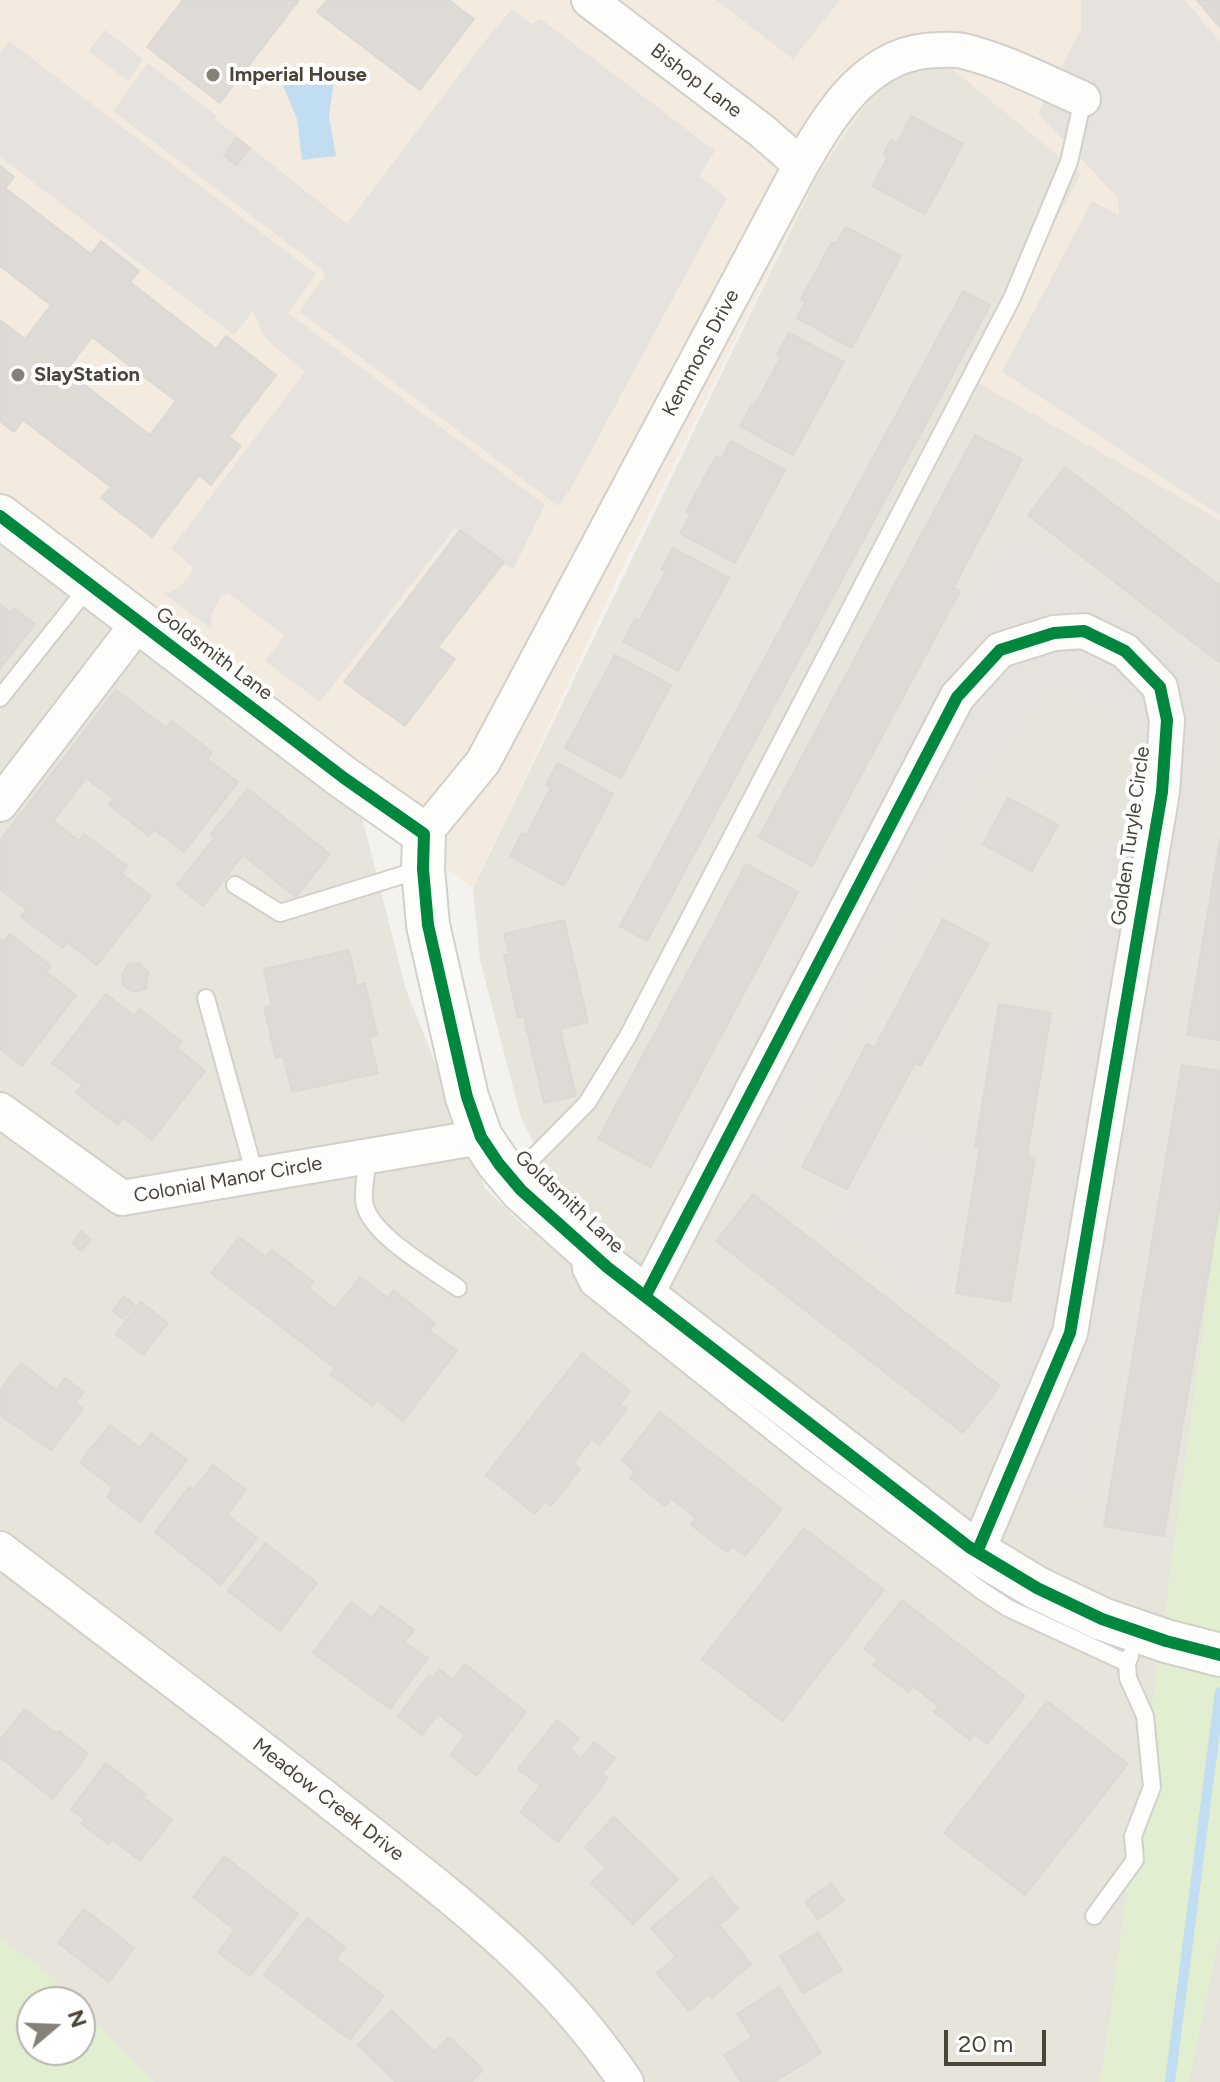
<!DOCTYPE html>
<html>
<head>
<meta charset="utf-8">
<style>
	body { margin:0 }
	#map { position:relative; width:1220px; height:2082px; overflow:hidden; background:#f4f2ee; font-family:Figtree,sans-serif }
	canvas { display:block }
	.north { position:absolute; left:16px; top:1986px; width:80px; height:80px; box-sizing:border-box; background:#fff; border:2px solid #b7b4b0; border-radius:50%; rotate:71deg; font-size:22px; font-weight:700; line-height:32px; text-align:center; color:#4b4439 }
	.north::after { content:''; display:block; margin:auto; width:28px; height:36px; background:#868178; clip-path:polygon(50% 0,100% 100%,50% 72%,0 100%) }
	.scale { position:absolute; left:944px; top:2030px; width:102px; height:36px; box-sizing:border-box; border:4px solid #4b4439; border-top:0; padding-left:10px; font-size:24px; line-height:28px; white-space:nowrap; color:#4b4439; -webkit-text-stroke:6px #fff; paint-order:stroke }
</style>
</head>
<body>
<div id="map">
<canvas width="1220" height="2082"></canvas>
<div class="north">N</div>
<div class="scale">20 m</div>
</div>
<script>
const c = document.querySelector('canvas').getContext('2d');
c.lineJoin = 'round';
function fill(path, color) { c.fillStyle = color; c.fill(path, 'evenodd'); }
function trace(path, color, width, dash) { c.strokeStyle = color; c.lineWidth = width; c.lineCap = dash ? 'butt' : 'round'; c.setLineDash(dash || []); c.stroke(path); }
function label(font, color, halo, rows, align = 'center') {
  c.font = font + ' Figtree,sans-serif'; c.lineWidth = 8; c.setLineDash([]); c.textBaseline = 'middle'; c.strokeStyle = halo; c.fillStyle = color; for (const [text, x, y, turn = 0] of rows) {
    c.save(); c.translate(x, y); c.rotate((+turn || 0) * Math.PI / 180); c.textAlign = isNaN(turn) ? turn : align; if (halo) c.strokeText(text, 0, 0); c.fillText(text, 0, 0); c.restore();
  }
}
const residential = new Path2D(`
	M913,36L1081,174L973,379L1220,520V2082H1157L1108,2029L1101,2082H153L80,2007V2002H75L48,1974L0,1938V532L358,801L406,990L485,1188L528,1230L554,1181L521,1118L480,960L473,888L819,172Z`);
const commercial = new Path2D(`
	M0,0H1220V520L970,378L1081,174L913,37L819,172L628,556L473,888L0,532Z`);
const green = new Path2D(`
	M1220,1203V1935L1189,2082H1101Z
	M0,1938L48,1974L75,2002H32V2050H80V2007L153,2082H0Z`);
const parking = new Path2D(`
	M716,0H840L793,59Z
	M1081,0H1185L1220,42V515L1002,372L1092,201L1119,215L1118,198L1038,113L1081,29Z
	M512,9L532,24L541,19L715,151L699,176L727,198L570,490L558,506L299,311L325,276L323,270L113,111L148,63L217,116L215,119L347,224L491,33Z
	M105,30L143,59L128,81L88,51Z
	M9,41L316,274L288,313L545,505L513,570L455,528L320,702L265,661L285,636L228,593L221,596L211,615L212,629L163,593L171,592L178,588L191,574L193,567L171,549L305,372L265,338L253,311L234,335L0,157V53Z
	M1028,534L1220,681V725L1087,1501L1031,1492L1006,1448L980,1429L1006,1398L1018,1360L1103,852L1139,779L1148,754L1147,740L1142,732L1054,685L983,776L823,1078L767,1176L736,1161L691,1179L668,1170L1003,541Z
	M888,1121L969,1153L949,1274L935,1307L830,1225Z`);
const water = new Path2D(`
	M325,68L335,72L329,116L336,156L302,160L297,119L280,78L288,72C303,81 312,82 325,68Z`);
const stream = new Path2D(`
	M1170,2082L1220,1692`);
const building = new Path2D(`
	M183,0H299L220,103L147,47Z
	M327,0H449L474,19L420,90L317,12Z
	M1197,0H1220V27L1212,18Z
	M911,116L963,144L925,214L872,186L888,157L883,155L891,140L897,144Z
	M237,138L250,148L237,165L224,156Z
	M0,166L14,177L5,188L91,254L101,241L139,271L130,282L216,349L226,336L276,375L229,437L241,446L211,485L199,475L152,537L101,498L111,487L23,420L14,432L0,421V320L25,339L51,305L0,266ZM92,337L176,401L150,435L66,371Z
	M846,227L901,256L852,348L797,318L806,302L801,299L832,242L836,244Z
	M963,291L990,305L647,941L620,926Z
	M789,333L844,362L793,455L740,426L751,405L754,407L781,357L777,355Z
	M975,435L1022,459L953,588L960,591L812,866L759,837Z
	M731,441L785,470L735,563L680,533L691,515L686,512L716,456L721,459Z
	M1065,467L1220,586V663L1028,515Z
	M460,530L504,562L438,647L455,659L405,726L344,682Z
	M673,548L729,578L678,671L623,641L635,619L639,621L666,571L661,570Z
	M0,604L11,613L14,608L35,624L0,669Z
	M615,655L671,685L621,778L565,748Z
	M116,690L166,728L172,721L212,752L207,759L238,782L184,852L154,829L149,836L109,805L114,799L86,778L53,821L79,841L84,834L127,866L121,873L151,896L97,965L67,942L63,948L21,917L27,910L0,889V841Z
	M558,763L613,794L564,886L510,856L522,833L526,835L551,788L546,785Z
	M248,789L330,854L296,897L243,855L203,906L177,885L215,837L211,834Z
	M1008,798L1058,825L1032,871L983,844Z
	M1220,840V1040L1187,1035Z
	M746,864L798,892L651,1167L598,1139Z
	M943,919L989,944L921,1065L915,1063L847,1189L802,1167L867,1044L875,1047Z
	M564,920L588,1022L560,1029L576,1096L544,1103L524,1017L518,1018L504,955L509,954L504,934Z
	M10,934L51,966L46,972L76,995L22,1066L0,1049V939L3,942Z
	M349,950L357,986L365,983L377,1035L369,1037L378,1073L292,1092L283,1056L276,1058L264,1007L272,1006L264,969Z
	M139,963L148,972L146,989L133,992L123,985L122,974L129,964Z
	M106,994L134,1016L140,1009L182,1042L177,1048L205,1071L152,1140L123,1117L118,1125L76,1093L82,1085L52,1063Z
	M999,1004L1051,1013L1027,1156L1035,1158L1010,1302L956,1293L980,1148H975Z
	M1182,1065L1220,1071V1203L1164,1536L1104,1526Z
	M753,1194L1000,1386L963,1433L716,1241Z
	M81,1231L91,1240L81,1251L72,1243Z
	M239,1237L266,1257L272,1250L314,1282L308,1288L335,1309L360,1277L388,1298L393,1290L435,1323L429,1330L457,1351L403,1421L377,1400L373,1406L330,1374L335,1368L211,1273Z
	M124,1296L135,1305L123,1319L113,1311Z
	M141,1302L168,1323L143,1355L116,1334Z
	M582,1353L630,1391L620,1404L627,1409L599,1445L592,1439L573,1463L580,1469L551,1506L545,1501L535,1514L486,1475Z
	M21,1363L56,1390L65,1378L84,1392L75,1403L83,1409L51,1450L0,1415V1390Z
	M660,1412L782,1509L745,1556L732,1546L727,1552L691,1525L696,1518L671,1498L665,1506L630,1478L635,1472L622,1460Z
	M110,1425L140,1448L151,1433L187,1460L140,1522L107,1497L113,1488L80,1462Z
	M213,1465L246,1490L227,1515L257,1538L221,1585L155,1532L189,1487L193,1490Z
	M804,1528L884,1590L782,1721L702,1659Z
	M265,1543L317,1583L280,1631L228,1591Z
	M902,1600L1025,1696L987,1744L974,1734L970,1740L934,1712L938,1706L913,1686L909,1692L873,1665L878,1659L864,1649Z
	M351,1602L372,1618L381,1606L414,1630L404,1642L428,1658L390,1709L313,1653Z
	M465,1664L526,1712L477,1776L450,1755L465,1735L438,1714L422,1735L398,1716L429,1675L433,1678L439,1669L453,1680Z
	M1047,1701L1128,1764L1025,1895L944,1833Z
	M25,1709L57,1734L59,1731L88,1754L53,1799L0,1757V1740Z
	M557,1720L579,1738L570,1749L581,1759L594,1742L615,1758L602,1774L608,1778L558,1842L520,1812L540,1786L518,1769Z
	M106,1763L145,1794L143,1797L172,1820L140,1861L112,1839L108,1844L81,1823L84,1819L71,1809Z
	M614,1817L678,1879L633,1924L591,1883L606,1868L585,1847Z
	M224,1856L298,1914L250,1976L218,1952L235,1930L193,1897Z
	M712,1877L738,1909L719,1925L751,1964L712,1998L709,1994L689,2011L657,1973L676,1957L651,1928Z
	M831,1883L844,1901L818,1920L805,1902Z
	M84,1909L134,1948L109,1982L58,1943Z
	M307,1918L345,1947L336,1959L384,1996L350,2040L264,1975Z
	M818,1932L842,1970L803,1993L780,1956Z
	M779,1987L821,2053L774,2082H741L724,2055L752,2037L737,2014Z
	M391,2010L435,2052L449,2037L483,2070L471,2082H396L358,2045Z`);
const service = new Path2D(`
	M0,698L89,586
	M235,885L280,913L422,869
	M206,998L255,1175
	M368,1156C367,1170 363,1186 364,1200C366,1233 432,1269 458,1288
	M513,1178L587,1103L628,1036L1012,298L1069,162L1083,99
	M580,1254L581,1270L589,1286L807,1460L982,1591L1008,1608L1127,1663
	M1094,1916L1135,1860L1133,1836L1152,1787L1145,1716L1128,1678L1127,1663L1130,1656`);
const minor = new Path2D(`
	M589,0L762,131L801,165
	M0,804L139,622
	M424,834L483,762L801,165C832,111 869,50 939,50C947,50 955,49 963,51C1005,61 1044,82 1083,99
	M0,1110L122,1198L481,1137
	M646,1295L957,697L1000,650L1054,633L1084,631L1125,651L1160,687L1167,720L1162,792L1070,1333L977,1552
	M0,1549C118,1639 236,1727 352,1819C454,1899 553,1972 626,2082`);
const tertiary = new Path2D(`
	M0,516L344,778L424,834L423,869L428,925L467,1097L481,1137L499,1164L521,1190L607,1267L969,1547L1037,1588L1102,1619L1166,1641L1220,1655`);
const cycleway = new Path2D(`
	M0,516L344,778L424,834L423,869L428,925L467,1097L481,1137L499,1164L521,1190L607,1267L969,1547L1037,1588L1102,1619L1166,1641L1220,1655
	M646,1295L957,697L1000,650L1054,633L1084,631L1125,651L1160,687L1167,720L1162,792L1070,1333L977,1552`);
const markers = [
	[213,75,8,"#868178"],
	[18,375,8,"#868178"]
];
const poiNames = [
	["Imperial House",229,75],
	["SlayStation",34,375]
];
const streetNames = [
	["Bishop Lane",696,81,37],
	["Kemmons Drive",701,353,-62],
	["Goldsmith Lane",214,654,37],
	["Golden Turyle Circle",1131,836,-82],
	["Colonial Manor Circle",228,1180,-10],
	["Goldsmith Lane",569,1202,43],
	["Meadow Creek Drive",328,1800,38]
];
fill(residential, '#e7e4dc');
fill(commercial, '#f3ebdf');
fill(green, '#e1eecf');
fill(parking, '#e6e3df');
fill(water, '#c0ddf1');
trace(stream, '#c0ddf1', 10);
fill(building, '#dedbd6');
trace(building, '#dcd9d4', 2);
trace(service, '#d2d0cb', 20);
trace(minor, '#d2d0cb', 38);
trace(tertiary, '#d2d0cb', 46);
trace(service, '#fdfdfc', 16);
trace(minor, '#fdfdfc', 34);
trace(tertiary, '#fdfdfc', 42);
trace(cycleway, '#00873e', 12);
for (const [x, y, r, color] of markers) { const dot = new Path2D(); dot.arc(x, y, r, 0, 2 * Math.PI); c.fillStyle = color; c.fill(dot); trace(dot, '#fff', 3); }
label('bold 20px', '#4b4439', '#fff', poiNames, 'left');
label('20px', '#4b4439', '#fff', streetNames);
</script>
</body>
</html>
